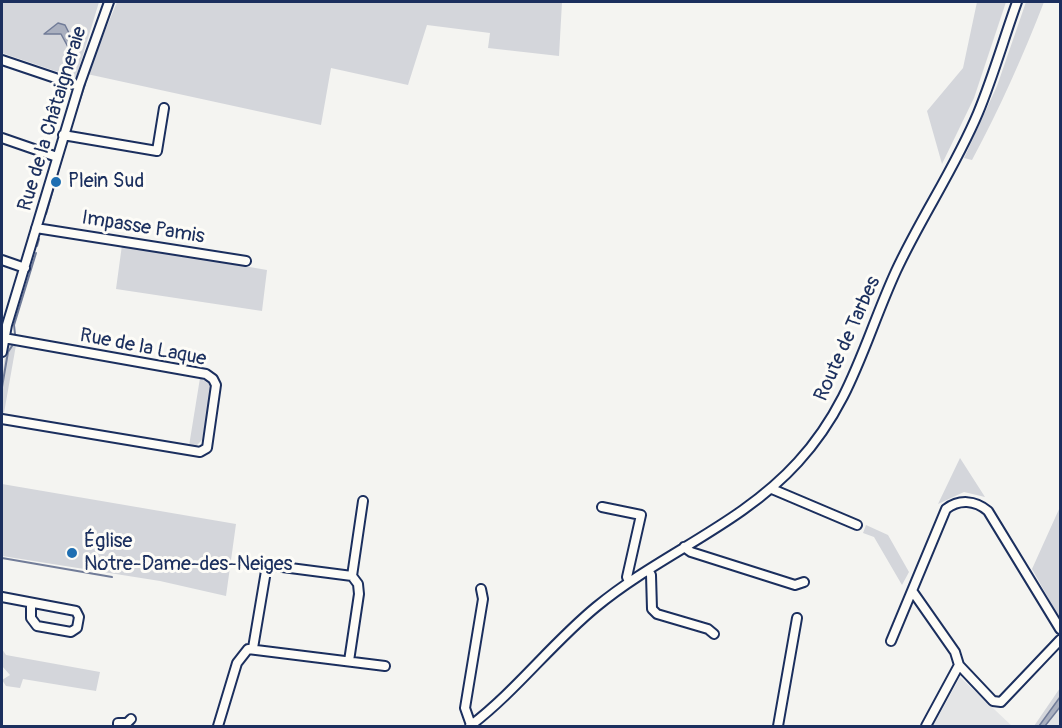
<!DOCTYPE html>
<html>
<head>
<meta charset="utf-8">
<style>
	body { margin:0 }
	#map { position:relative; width:1062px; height:728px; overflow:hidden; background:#f4f4f1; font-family:Pangolin,sans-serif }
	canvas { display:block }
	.frame { position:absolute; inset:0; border:3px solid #1b2f5e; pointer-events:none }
</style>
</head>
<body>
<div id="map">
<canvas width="1062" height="728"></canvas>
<div class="frame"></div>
</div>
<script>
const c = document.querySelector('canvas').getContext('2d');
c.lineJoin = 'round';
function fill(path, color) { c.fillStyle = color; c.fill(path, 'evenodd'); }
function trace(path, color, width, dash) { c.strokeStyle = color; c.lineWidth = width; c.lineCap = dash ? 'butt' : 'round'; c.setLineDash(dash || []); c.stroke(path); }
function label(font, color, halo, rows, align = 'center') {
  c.font = font + ' Pangolin,sans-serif'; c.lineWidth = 6; c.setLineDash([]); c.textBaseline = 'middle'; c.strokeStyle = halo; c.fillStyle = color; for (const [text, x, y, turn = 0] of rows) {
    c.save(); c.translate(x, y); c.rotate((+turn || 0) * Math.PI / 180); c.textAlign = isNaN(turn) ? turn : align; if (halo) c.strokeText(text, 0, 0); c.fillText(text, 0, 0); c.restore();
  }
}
const built = new Path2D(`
	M960,677L1012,726H933Z
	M1060,707V726H1046L1051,719Z`);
const green = new Path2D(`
	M2,2H99L76,78L2,53Z
	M117,2H562L559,56L488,48L490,33L427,25L408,85L331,68L321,125L87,74Z
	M977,2H1006L974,98L942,164L927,111L963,68Z
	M1026,2H1044C1023,56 1000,108 972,160L964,158L997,86Z
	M122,245L267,270L262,311L116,289Z
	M11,344L16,345L4,413L2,412V377L6,349Z
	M200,378L211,385V391L202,440L196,446H189Z
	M960,458L985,497L964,492L938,504Z
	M2,484L236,524L226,596L160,581L2,556Z
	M1060,507V619L1032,569Z
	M866,525L888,535L909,572L902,585L874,537L863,533Z
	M2,649L6,655L100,672L96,691L23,679L20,688L6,686L2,680L10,675L2,666Z
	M1060,688V697L1039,726H1034Z`);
const water = new Path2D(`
	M58,23L65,25L72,39L71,47H68L61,34H44Z
	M1060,697V707L1045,726H1039Z`);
const stream = new Path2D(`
	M2,56L72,79
	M70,130L85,84
	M46,214L66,144
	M37,246L39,239
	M15,334L14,325L36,253
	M2,387L8,352L12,346
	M2,558L112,577`);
const minor = new Path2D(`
	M2,60L79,86
	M63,135L157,151L164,108
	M2,138L57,157
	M36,228L246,261
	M2,260L25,268
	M2,352L7,325L79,86L109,2
	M2,419L200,452L207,448L216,385L213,379L206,374L4,338
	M772,489L857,525
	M602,507L641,515L627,577L629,582
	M684,547L691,552L795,585L804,582
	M648,570L651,575L652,609L657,614L708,629L714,634
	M913,592L955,652L959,665
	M2,597L76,611L79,617L77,628L71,632L37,626L31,618V603
	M891,641L946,509C959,499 975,500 988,511L1060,629
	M253,648L267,565L352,576
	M349,661L359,594L358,584L352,576L363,501
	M471,725L465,708L483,599L481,589
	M118,726V723H127L131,719
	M218,726L237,663L248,649L385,666
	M470,726C516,691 551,644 596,607C660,554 741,525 798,462C852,403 864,341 896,271C921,217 955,168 978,113C993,77 1004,38 1017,2
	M778,726L797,618
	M926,726L959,665L993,701L1001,702L1060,640`);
const markers = [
	[56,182,6,"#1f6fb2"],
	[72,553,6,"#1f6fb2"]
];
const streetNames = [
	["Rue de la Châtaigneraie",53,119,-73],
	["Impasse Pamis",143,228,9],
	["Route de Tarbes",848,339,-66],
	["Rue de la Laque",143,348,11]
];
const poiNames = [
	["Plein Sud",68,182],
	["Église",84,542],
	["Notre-Dame-des-Neiges",84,565]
];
fill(built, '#e4e5e6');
fill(green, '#d4d6db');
fill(water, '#aab0bf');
trace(water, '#717c98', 1.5);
trace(stream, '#717c98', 2);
trace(minor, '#1b2f5e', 12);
trace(minor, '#fdfcf7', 8);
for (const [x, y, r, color] of markers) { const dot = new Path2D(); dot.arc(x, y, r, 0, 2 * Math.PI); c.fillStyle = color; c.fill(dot); trace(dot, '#fdfcf7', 2); }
label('20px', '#1b2f5e', '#fdfcf7', streetNames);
label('20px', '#1b2f5e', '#fdfcf7', poiNames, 'left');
</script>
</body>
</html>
